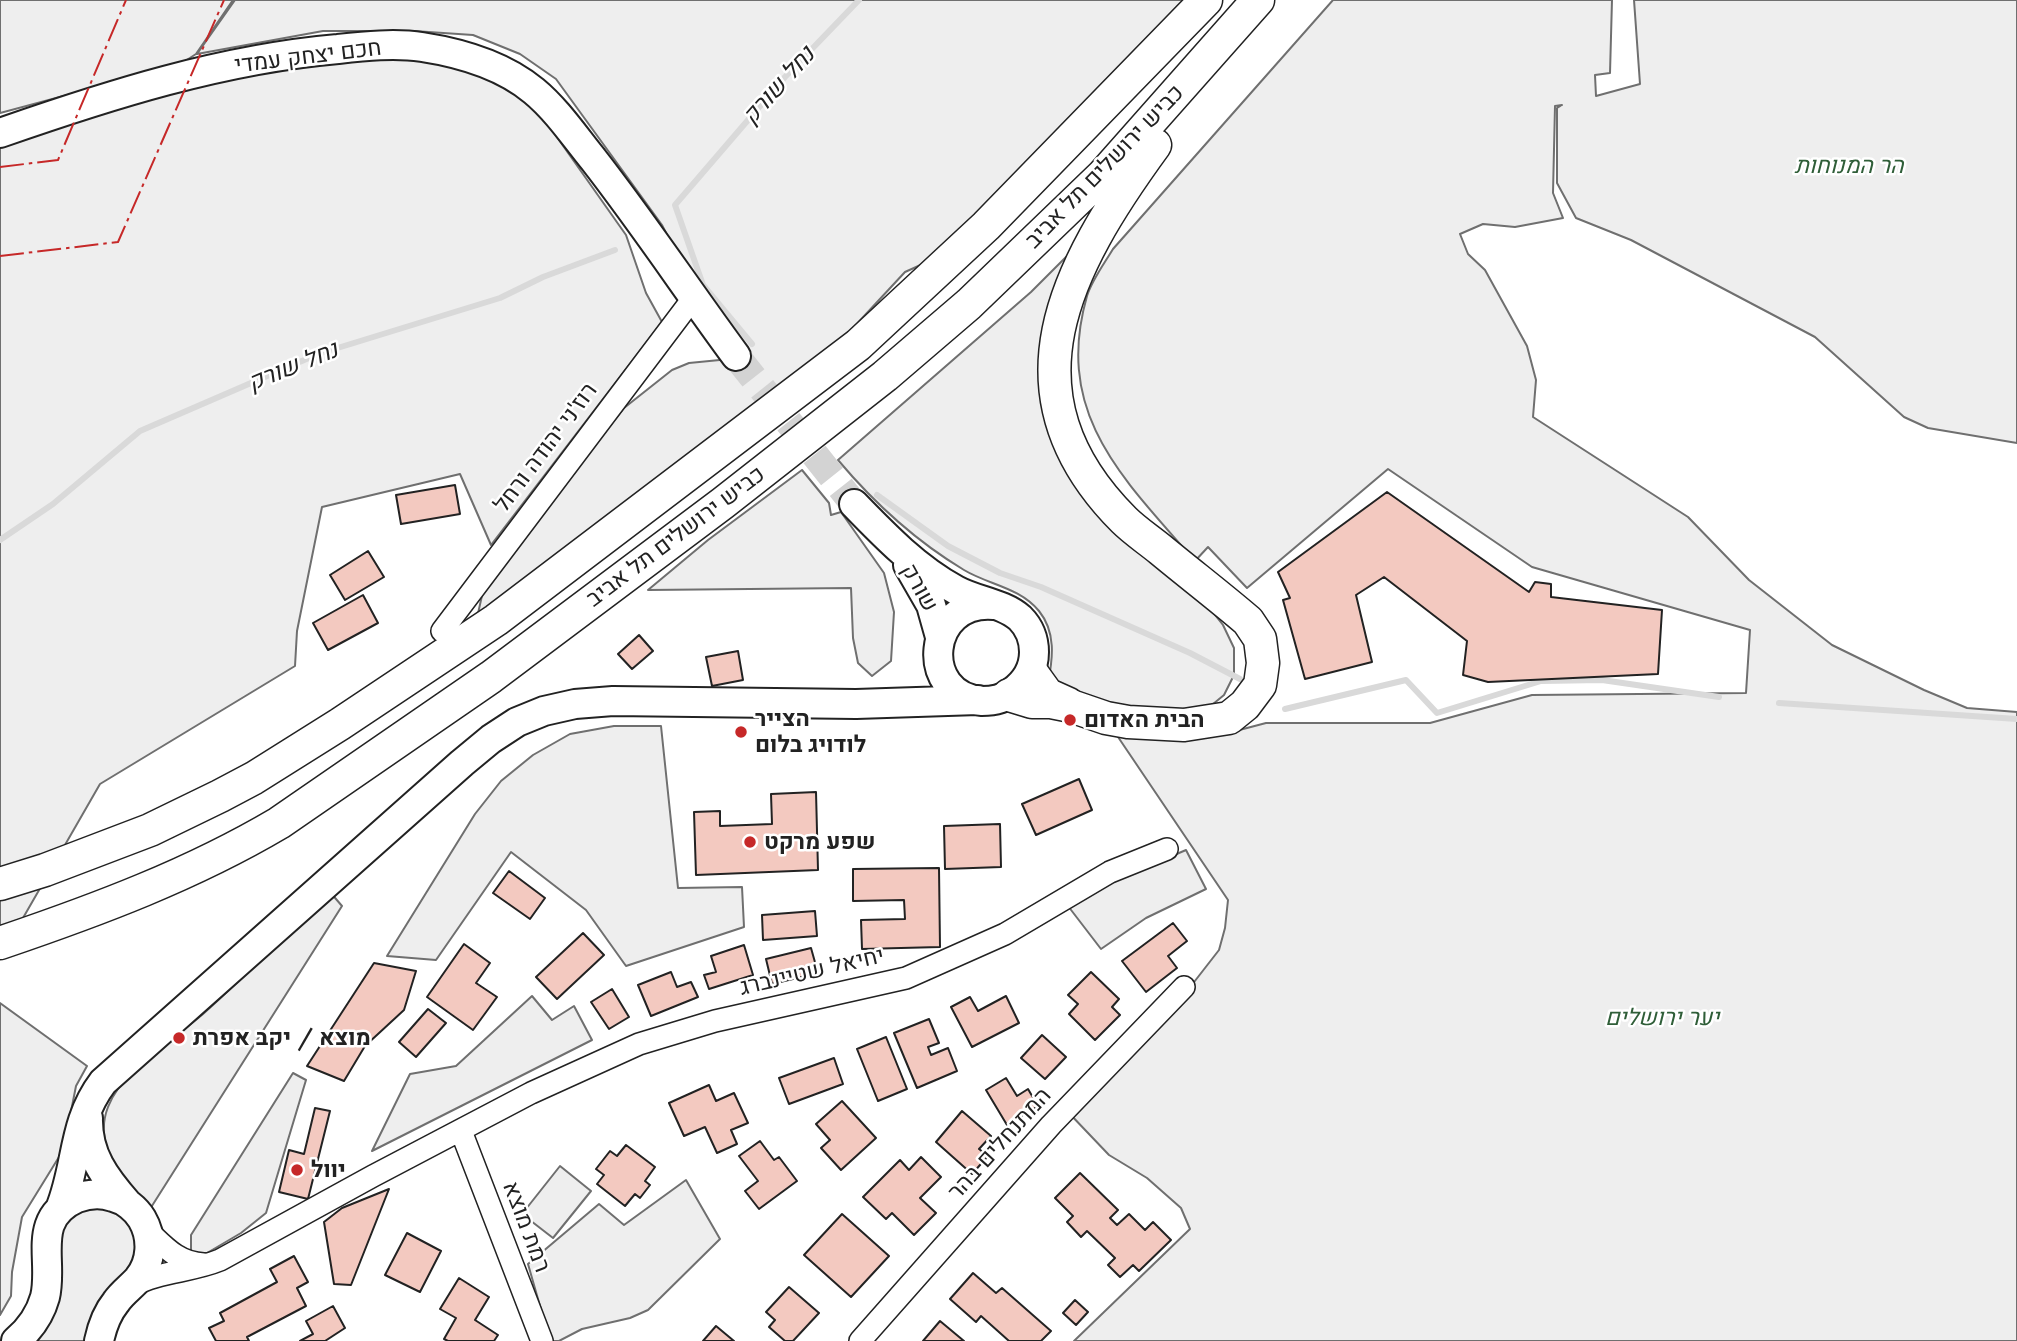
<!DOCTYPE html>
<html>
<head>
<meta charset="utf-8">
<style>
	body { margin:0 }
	canvas { display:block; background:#fff }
</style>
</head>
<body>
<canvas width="2017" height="1341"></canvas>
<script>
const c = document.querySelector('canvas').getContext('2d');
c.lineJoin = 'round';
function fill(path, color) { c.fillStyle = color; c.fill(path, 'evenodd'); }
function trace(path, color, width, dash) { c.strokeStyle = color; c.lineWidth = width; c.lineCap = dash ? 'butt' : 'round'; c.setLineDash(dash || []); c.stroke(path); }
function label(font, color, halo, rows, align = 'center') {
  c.font = font + ' Lora,Heebo,serif'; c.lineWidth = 5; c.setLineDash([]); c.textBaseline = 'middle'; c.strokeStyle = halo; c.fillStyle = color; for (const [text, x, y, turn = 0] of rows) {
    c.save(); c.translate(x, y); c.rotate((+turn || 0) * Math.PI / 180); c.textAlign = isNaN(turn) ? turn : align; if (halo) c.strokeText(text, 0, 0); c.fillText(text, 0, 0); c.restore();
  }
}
const green = new Path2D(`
	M0,0H233L196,54L179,65L0,113Z
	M235,0H1188L964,227L925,263L905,272L840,342L477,618L483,591L500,563L624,408L672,370L689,363L730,359L662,225L556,79L520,54L473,35L414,31H323L197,54Z
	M1333,0H1612L1610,73L1595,75L1596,96L1640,84L1634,0H2017V443L1928,428L1904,417L1815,337L1631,240L1576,218L1557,183V108L1562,105L1555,106L1553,193L1563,218L1515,227L1483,224L1460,234L1468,254L1485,270L1527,346L1536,380L1533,417L1688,517L1749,580L1832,645L1924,690L1967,708L2017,712V1341H1074L1190,1229L1181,1208L1147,1178L1109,1155L1068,1112L1184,995L1219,950L1225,928L1228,900L1114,731L1228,733L1266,723H1430L1532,695L1746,693L1750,630L1532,567L1388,469L1247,588L1208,547L1195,561C1124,479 1053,415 1087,296C1092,280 1104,264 1113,249Z
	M432,56L501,80L535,106L626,235L646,293L662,322L491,545L460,474L322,507L297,631L295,666L100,784L0,958V142L98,109L289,65Z
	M1076,247L1048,405L1223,625L1234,648V675L1224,695L1207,709L1134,713L1048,683C1053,658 1056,632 1039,611C1019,587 989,585 964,570C914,540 875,504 838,460L1031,292Z
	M802,470L829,503L831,515L841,512L884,573L894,612L891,661L872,676L858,663L853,638L851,588L648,590L708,540Z
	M614,726H661L678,888L742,887L744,927L626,966L586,910L511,852L436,960L387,956L475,814L501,781L533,755L570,734Z
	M1186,850L1206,889L1146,918L1101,949L1068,906L1121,878Z
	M330,892L342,906L150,1209C124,1182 92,1148 108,1107C122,1070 173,1040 203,1014C246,976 287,933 330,892Z
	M532,996L552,1020L574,1006L592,1040L372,1151L410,1074L456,1066Z
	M0,1003L87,1066L76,1086L66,1137L59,1157L22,1217L12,1272L11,1296L0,1315Z
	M293,1073L306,1080L266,1213L241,1233L207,1253H191V1235Z
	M560,1166L591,1191L553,1238L522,1214Z
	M686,1180L720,1239L648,1310L630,1318L582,1329L559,1341H550L528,1264L599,1204L624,1225Z
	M107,1204L137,1230L135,1261L86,1341H35L49,1322L61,1229L76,1210Z`);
const stream = new Path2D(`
	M752,344L703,285L675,205L785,77L859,0
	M877,495L948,546L1000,573L1041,587L1190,653L1240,679
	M0,540L53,504L140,431L318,354L500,298L543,277L615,250
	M1779,703L2017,719
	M1285,709L1406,680L1437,713L1541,681L1602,680L1719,697`);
const building = new Path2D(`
	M455,485L460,514L401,524L396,495Z
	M1387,492L1529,592L1535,582L1551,584V597L1662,610L1658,674L1488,682L1463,675L1467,641L1384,577L1356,595L1372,662L1305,679L1283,600L1290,598L1278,572Z
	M368,551L384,577L345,600L330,575Z
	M363,595L378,623L328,650L313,623Z
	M639,635L653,651L632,669L618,654Z
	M738,651L743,680L712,686L706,657Z
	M1079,779L1092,810L1036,835L1022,804Z
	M816,792L818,870L696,875L694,812L720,811V826L772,824L771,794Z
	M1000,824L1001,867L945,869L944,826Z
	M939,868L940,947L862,949L861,920L905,919L904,900L853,901V869Z
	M509,871L545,898L530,919L493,893Z
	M815,911L817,936L763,940L762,915Z
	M1173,923L1187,941L1168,956L1177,968L1146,992L1122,961Z
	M583,933L604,955L557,999L536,977Z
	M464,944L490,963L476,983L497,997L473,1030L427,997Z
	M744,945L753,975L709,989L704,975L716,972L711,956Z
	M811,948L818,973L772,984L766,959Z
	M374,963L416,971L404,1010L365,1046L344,1081L307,1066Z
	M671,972L677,987L691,982L698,997L651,1016L638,985Z
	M1091,972L1119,999L1112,1007L1120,1015L1095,1040L1069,1014L1078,1004L1068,995Z
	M612,989L629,1017L609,1029L591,1002Z
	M1006,996L1019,1023L972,1047L951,1007L970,997L978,1011Z
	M428,1009L446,1023L416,1057L399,1042Z
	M929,1019L939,1043L928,1047L931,1055L948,1048L957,1071L917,1088L894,1033Z
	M1042,1035L1066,1057L1045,1079L1021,1058Z
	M886,1037L907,1089L878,1101L857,1049Z
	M834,1058L843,1084L789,1104L779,1078Z
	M1006,1078L1017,1096L1028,1089L1038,1106L1007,1125L986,1090Z
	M709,1085L716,1101L734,1093L748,1123L731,1130L737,1144L717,1153L705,1127L684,1136L669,1103Z
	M842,1101L876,1138L841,1170L821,1148L830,1140L816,1124Z
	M315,1108L330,1111L308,1199L279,1192L289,1150L304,1154Z
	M962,1111L991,1136L979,1149L988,1156L972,1174L936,1142Z
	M760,1141L774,1160L779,1157L797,1181L759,1209L745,1191L758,1181L739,1156Z
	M626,1145L655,1167L645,1181L650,1185L640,1198L635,1194L625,1206L597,1184L604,1175L596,1169L610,1151L617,1156Z
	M921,1157L941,1177L920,1198L936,1213L914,1235L892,1213L886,1219L863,1197L900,1160L909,1170Z
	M1080,1173L1118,1210L1110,1218L1117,1225L1129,1214L1145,1230L1153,1222L1171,1240L1139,1271L1133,1265L1120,1277L1108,1265L1115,1258L1087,1231L1081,1237L1067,1222L1073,1216L1055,1198Z
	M389,1189L351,1285L334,1284L324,1222L342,1208Z
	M842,1214L889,1256L851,1297L804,1255Z
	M407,1233L441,1251L420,1292L385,1275Z
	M294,1256L308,1282L297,1288L306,1306L247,1337L249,1341H216L209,1328L224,1321L220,1313L277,1282L270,1269Z
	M973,1273L996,1293L1002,1288L1051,1331L1041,1341H1009L981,1316L976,1322L950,1299Z
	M459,1278L489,1297L475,1320L498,1335L494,1341H448L444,1339L456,1318L440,1309Z
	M789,1287L819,1313L793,1341H785L769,1327L775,1320L766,1312Z
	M1075,1300L1088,1312L1076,1325L1063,1313Z
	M333,1306L345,1328L325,1341H300L313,1334L306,1321Z
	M940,1321L964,1341H923Z
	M716,1326L734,1341H703Z`);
const majorTunnel = new Path2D(`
	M736,356L854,504`);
const minor = new Path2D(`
	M442,631L694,297
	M1033,665L1051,690L1071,699
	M461,1131L542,1341
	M147,1230C165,1247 178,1263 204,1264
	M132,1286C160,1271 191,1272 220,1260L373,1176L531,1093L639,1044L715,1021L906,978L1005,934L1110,872L1167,849
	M860,1341L1051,1125L1184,987`);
const major = new Path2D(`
	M0,133C109,95 222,59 338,49C365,46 395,43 422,47C461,53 504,66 534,91C557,110 575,137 593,159C643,223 688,291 736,356
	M854,504C885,536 917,569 956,590C976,601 1003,603 1020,618C1029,627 1034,639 1034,652C1034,669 1026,682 1012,692C1004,699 993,701 982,701C918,696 926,599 994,605
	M908,565L931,605L940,637
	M88,1118C87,1154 105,1178 128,1204
	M60,1209C78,1165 72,1123 103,1082L462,763L491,739L517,722L544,711L575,704L613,701L856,704L978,700
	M16,1341C30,1329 40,1315 45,1297C54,1260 30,1219 77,1198C88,1194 102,1193 113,1197C125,1200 136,1209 142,1219C153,1238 152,1262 138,1279C131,1287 122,1293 116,1302C107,1313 102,1327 99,1341`);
const highway = new Path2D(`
	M1009,695L1032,702H1051L1071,706L1106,718L1128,722L1184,725L1229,718L1245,705L1260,685L1263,663L1260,639L1248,621C1220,597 1190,574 1161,550C1149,540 1135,531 1124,520C997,393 1066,267 1155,145
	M0,884L45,870L150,830L220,796L254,778L340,724L496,620L858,345L986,226L1206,0
	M0,943C97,910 191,875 279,823L491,677L723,503L885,376L969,304L1103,175L1258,0`);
const power = new Path2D(`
	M0,167L58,160L126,0
	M0,256L118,242L224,0`);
const markers = [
	[1070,720,7,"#c62828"],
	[741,732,7,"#c62828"],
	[750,842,7,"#c62828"],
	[179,1038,7,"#c62828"],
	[297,1170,7,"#c62828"]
];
const streetNames = [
	["חכם יצחק עמדי",308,57,-7],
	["כביש ירושלים תל אביב",1105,167,-46],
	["רוז'ני יהודה ורחל",546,448,-53],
	["כביש ירושלים תל אביב",676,537,-37],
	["שורק",919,588,61],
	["יחיאל שטיינברג",812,972,-13],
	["המתנחלים בהר",1000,1144,-48],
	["רמת מוצא",526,1227,69]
];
const parkNames = [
	["הר המנוחות",1849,166],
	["יער ירושלים",1662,1018]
];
const poiNames = [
	["הצייר",755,719],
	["לודויג בלום",755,745],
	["הבית האדום",1084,720],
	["שפע מרקט",764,842],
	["מוצא / יקב אפרת",193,1038],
	["יוול",311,1170]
];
const waterNames = [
	["נחל שורק",779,86,-48],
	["נחל שורק",293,367,-22]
];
fill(green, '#eee');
trace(green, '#6f6f6f', 2);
trace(stream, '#d9d9d9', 6);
fill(building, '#f3c9c0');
trace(building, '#222', 2);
trace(majorTunnel, '#d3d3d3', 28, [28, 14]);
trace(minor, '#222', 24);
trace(major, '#222', 32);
trace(highway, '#222', 35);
trace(minor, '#fff', 21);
trace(major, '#fff', 28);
trace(highway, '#fff', 32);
trace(power, '#c62828', 2, [24, 5, 3.5, 5]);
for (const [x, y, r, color] of markers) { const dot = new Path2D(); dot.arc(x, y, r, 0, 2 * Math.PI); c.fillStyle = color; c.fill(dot); trace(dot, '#fff', 2.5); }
label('23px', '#222', '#fff', streetNames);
label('italic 23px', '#2f5e38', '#fff', parkNames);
label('bold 23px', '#222', '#fff', poiNames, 'left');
label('italic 24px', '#222', '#fff', waterNames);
</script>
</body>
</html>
